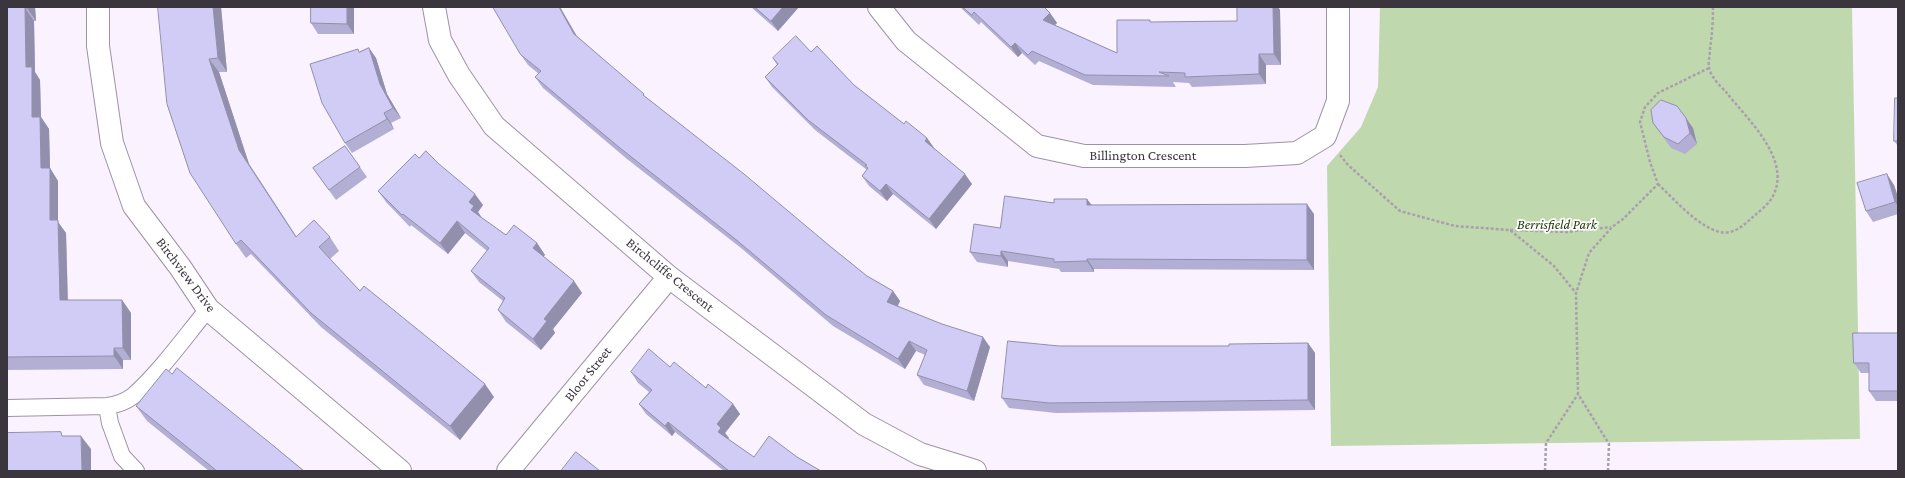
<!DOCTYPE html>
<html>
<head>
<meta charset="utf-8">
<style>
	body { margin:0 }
	#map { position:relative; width:1905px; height:478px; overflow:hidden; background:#faf2fe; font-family:"Crimson Pro",serif }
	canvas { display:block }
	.frame { position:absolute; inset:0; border:8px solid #3b353e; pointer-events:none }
</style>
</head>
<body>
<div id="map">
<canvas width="1905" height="478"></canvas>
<div class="frame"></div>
</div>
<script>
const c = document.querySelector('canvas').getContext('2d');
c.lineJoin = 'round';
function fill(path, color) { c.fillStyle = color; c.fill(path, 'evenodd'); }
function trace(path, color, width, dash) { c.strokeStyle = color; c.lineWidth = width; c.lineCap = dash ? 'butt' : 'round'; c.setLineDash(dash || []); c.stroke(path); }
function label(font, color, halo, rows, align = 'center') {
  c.font = font + ' "Crimson Pro",serif'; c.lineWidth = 3.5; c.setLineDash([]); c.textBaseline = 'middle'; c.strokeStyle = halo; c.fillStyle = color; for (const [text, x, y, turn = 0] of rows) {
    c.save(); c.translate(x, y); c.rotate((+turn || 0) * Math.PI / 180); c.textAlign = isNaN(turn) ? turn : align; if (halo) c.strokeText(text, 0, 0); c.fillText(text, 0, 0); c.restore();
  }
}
const green = new Path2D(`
	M1380,7H1852L1860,439L1331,446L1327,166L1361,127L1378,87Z`);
const path = new Path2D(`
	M1340,155L1348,165L1400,211L1455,226L1510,230L1554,266L1576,293
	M1658,184C1674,199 1698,227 1720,232C1734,235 1744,225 1754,216C1760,211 1769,204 1773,196C1792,159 1747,119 1726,92C1720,86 1710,76 1709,67C1708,62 1710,55 1710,49C1712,35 1713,21 1713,7
	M1510,230L1567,232L1611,227
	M1545,471L1546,443L1578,394
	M1608,471L1609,444L1578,394L1576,293L1589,253L1612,227L1623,219L1658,184L1650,162L1640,122L1645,107L1658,93L1709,68`);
const service = new Path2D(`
	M107,406L110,423L122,456L136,471
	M7,408L107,406C116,405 125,402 133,396C161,371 184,338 208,309`);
const minor = new Path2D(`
	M98,7V46L112,143L134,206L180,267L208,309L400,471
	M434,7L440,40L459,75L494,126L669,277L864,424L920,454L975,471
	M879,7L906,41L1037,146L1084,156H1245L1297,153L1325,136L1338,101V7
	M508,471L669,277`);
const wall = new Path2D(`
	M7,7H35L36,21H34L35,72L40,80L41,117L49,129L50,168L58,181V222L66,233L68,300H122L131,313V360H123V369L7,370Z
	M158,7H221L227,72H219L249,164L296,236L330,237L339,251L330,259L360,291L494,397L460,440L321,327L251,254L246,258L236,244Z
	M311,7H354V34H318L311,23Z
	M493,7H560L577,36L647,98L831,247L867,276L893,291L900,301L898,306L990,347L974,401L924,385L917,375L925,355L916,351L905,369L833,326L741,248L627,159L543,88L535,77L539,74L528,65L521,55Z
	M751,7H799L778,31Z
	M960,7H1044L1050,13L1057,23L1055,25L1117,53L1151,22L1237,21V7H1278L1280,10L1281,65H1266V84L1192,87L1189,83L1173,82L1176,87L1093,85L1039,61L1035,65L1022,53L1018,57L981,22L979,25Z
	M369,48L376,58L387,94L401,118L391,123L394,129L352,153L345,143L360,51Z
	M811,52L854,85L904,124L927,138L934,148L972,184L936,229L893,194L887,201L869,186L862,176L867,170L815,130L772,87L765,77L777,65L773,58Z
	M1898,98V146L1894,141Z
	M1653,123L1693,128L1697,144L1685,154L1671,148Z
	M345,146L367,177L336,200L313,168Z
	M419,158L483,205L478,212L482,218L506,235L537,243L545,255L543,256L574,281L582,293L553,329L555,333L541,350L506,322L498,310L503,301L479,282L471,271L487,251L465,233L448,254L411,225L410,227L386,202L378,191Z
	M1894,185L1898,197V214L1873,222L1866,211Z
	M1087,199L1092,205L1314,214V270L1094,269V272H1061L1059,269L1008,261V267L977,262L970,252L1000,228L1054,203Z
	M1898,333V401H1876L1869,391V373H1861L1854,363Z
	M1308,343L1315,353V410L1056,413L1009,408L1002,398L1059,346H1229Z
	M670,367L733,404L740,414L725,433L729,438L728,439L754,457H797L821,471H724L675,432L672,436L646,414L639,404L649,392L638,383L631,372Z
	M172,374L270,443L304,471H209L147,421L136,406Z`);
const shadedWall = new Path2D(`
	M27,7H35L36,21L27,8Z
	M213,7H221L227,72L218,58Z
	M347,7H354V34L347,24Z
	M559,7H560L581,44L574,34Z
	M783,7H799L778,31L771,21Z
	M1273,7H1278L1280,10L1281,65L1274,54Z
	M25,8L34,21L35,72L40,80L41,117L49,129L50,168L58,181V222L66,233L68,313L60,300L50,220L32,117L26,67Z
	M1050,13L1057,23L1050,30L1043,20Z
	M1015,43L1022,53L1018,57L1011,47Z
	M369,48L376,58L387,94L401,118L393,108L380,84Z
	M1259,54L1266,65V84L1259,74Z
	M209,59L219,72L249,164L306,251L239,150Z
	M384,113L391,123L394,129L387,119Z
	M1686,118L1693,128L1697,144L1690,133Z
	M927,138L934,148L932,151L925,141Z
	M965,174L972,184L936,229L929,219Z
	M1887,174L1894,185L1898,197V206L1895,202Z
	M886,184L893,194L887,201L880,191Z
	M475,194L483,205L478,212L482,218L471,210L469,202Z
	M1087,199L1094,209L1087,205Z
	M1307,204L1314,214V270L1307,260Z
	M457,221L465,233L448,254L440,243Z
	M537,243L545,255L541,259L533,248Z
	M1001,251L1008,261V267L1001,256Z
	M1087,259L1094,269V272L1087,261Z
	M574,281L582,293L553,329L555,333L541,350L533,339L544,319Z
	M893,291L900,301L894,312L887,302Z
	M122,300L131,313V360L123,348Z
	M983,337L990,347L974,401L967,391Z
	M909,341L916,351L905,369L898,359Z
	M1308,343L1315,353V410L1308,400Z
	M114,348L123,360V369L114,356Z
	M485,384L494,397L460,440L450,426Z
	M733,404L740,414L725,433L729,438L725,442L718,432L717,424Z
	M668,422L675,432L672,436L665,426Z
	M81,436L91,449V471H82Z`);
const building = new Path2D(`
	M7,7H27V8H25L26,67H32V117H40L41,168H50V220H58L60,300H122L123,348H114V356L7,357Z
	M158,7H213L218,58L209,59L239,150L296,237L314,220L330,237L319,247L360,291L364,286L485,384L450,426L311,313L241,240L236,244L190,173L167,104Z
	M311,7H347V24L311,23Z
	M493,7H559L574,34L644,94L643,95L744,174L831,247L867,276L893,291L887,302L942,324L983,337L967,391L917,375L927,350L909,341L898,359L826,315L734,238L620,148L535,77L541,71L521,55Z
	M755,7H783L771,21Z
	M963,7H1044L1050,13L1043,20L1117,53V20H1150V22L1237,21V7H1273L1274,54H1259V74L1185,77V73L1159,72L1169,76L1085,75L1032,51L1028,55L1015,43L1011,47L974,12L972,15Z
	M796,36L811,52L817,46L854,85L904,124L906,121L927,138L925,141L965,174L929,219L886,184L880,191L862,176L868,168L865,166L867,165L808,120L765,77L778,64L773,58Z
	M369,48L380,84L393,108L384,113L387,119L345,143L322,103L310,64L358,49L359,52Z
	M1895,98H1898V141H1894Z
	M1661,100L1677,106L1686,118L1690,133L1678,144L1664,137L1653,123L1651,110Z
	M345,146L360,167L329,190L313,168Z
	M426,151L439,164L475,194L469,202L474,206L471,210L506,235L514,225L537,243L533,248L574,281L544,319L547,321L533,339L498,310L505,298L471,271L489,248L457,221L440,243L403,214L402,215L378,191L415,154L419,158Z
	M1887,174L1895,202L1866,211L1857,183Z
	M1005,196L1054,203V199H1087V205L1307,204V260L1087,259V261L1054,262V259L1001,251V256L970,252L974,224L1000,228Z
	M1853,333H1898V391H1869V363H1854Z
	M1008,341L1059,346H1229V344L1308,343V400L1049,403L1002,398Z
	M649,349L670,367L674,362L706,388L708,384L733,404L717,424L721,428L718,432L754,457L769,436L797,457L821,471H729L668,422L665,426L639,404L652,390L631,372Z
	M177,368L270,443L304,471H217L136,406L166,369L172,374Z
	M61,432L62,436H81L82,471H7V433Z
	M576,452L600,471H561Z`);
const streetNames = [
	["Billington Crescent",1143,156],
	["Birchview Drive",186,275,53],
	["Birchcliffe Crescent",670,275,39],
	["Bloor Street",588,374,-51]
];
const parkNames = [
	["Berrisfield Park",1557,225]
];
fill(green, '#c0d8ae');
trace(service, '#9f92a5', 18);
trace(minor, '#9f92a5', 24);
trace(path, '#a8a1ac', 2.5, [3, 2]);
trace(service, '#fff', 16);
trace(minor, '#fff', 22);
fill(wall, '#b3afd4');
fill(shadedWall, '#928fac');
fill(building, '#d0ccf6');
trace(building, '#928fac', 1);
label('14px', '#3b353e', '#fff', streetNames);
label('italic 14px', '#233a0c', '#fff', parkNames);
</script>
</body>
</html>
